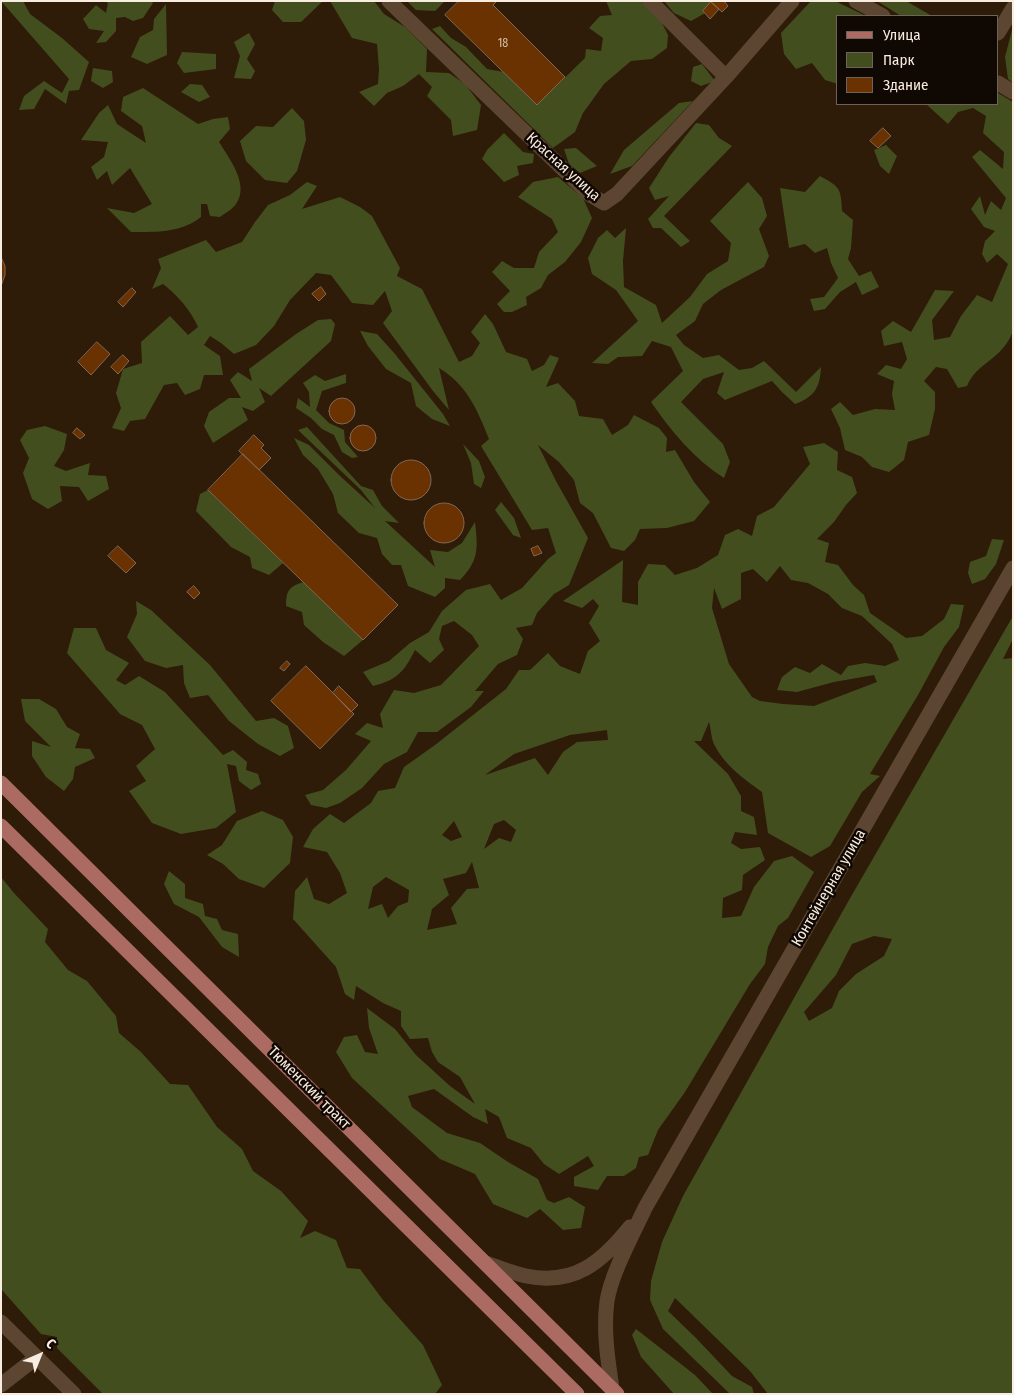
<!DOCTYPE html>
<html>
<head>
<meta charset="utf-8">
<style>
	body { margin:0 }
	#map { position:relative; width:1014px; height:1395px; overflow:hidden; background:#2e1b08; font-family:"Fira Sans Condensed",sans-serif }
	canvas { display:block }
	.frame { position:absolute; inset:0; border:2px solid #f9ece0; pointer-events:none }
	.legend { position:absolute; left:836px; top:15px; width:162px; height:90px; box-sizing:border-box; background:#100803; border:1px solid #6d635b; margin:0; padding:6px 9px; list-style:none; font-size:15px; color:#f9ece0 }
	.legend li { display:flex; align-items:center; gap:10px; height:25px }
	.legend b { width:25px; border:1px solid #6d635b }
	.north { position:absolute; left:15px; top:1330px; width:50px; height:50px; -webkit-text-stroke:4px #100803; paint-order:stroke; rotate:44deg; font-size:14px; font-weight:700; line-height:20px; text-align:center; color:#f9ece0 }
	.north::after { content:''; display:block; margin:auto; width:18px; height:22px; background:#f9ece0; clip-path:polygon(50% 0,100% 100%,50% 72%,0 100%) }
</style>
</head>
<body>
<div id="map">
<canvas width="1014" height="1395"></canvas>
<div class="frame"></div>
<ul class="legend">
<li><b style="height:6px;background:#ab6b62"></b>Улица</li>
<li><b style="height:14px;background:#434e1f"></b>Парк</li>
<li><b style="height:14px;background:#6a3200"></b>Здание</li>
</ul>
<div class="north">С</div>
</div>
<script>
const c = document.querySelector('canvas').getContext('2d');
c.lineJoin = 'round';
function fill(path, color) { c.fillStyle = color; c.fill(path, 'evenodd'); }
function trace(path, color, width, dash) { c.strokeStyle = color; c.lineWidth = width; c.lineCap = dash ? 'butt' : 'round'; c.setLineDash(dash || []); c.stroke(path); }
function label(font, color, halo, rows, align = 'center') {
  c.font = font + ' "Fira Sans Condensed",sans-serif'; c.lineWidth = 5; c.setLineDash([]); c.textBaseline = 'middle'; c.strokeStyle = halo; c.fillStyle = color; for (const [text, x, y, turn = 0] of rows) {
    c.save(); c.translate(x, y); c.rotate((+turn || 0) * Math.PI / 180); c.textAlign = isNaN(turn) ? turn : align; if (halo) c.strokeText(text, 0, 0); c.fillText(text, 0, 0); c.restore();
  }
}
const green = new Path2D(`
	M1,1H23L30,14L62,38L89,62L79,90L69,91L66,104L45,89L34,109L19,110L24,96L44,81L62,93L69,79Z
	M104,1H151L153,3L143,18L133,21L125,17L116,18V31L106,42L96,43L104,31L89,29L83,19L96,5L106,13L108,3Z
	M275,1H323L301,22H283L272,10Z
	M330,1H374L384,14L405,27L427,49L426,72L449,73L465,84L481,105L477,130L453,136L451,120L427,96L432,87L419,74L403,86L387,93L374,106L359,92L378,84L379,69L377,44L352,38Z
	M407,1H445L435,11L416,10Z
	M606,1H641L661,21L668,35L667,48L652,59L631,61L604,84L583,113L575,132L553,148L432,29L440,26L451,38L466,47L487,69L504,72L537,105L585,58L586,49L601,51L603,38L589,28L600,16L612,15Z
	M664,1H713L707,12L691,21L674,13Z
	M835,1L866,16H838V84L825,80L812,63L796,69L784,54L781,33L810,2Z
	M877,1H906L932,16H901Z
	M166,4L167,55L147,64L131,57L140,37L153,30L154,19Z
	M1013,26V83L1008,79L1005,57Z
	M249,33L255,44L247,59L255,71L251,79L234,78L240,56L234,42Z
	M182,52L216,54V69L184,73L177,63Z
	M702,64L715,81L701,86L691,81L693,67Z
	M93,68L112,71L113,82L103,88L91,81Z
	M190,84L202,85L210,97L199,102L181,92Z
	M143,88L198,124L213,119L228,117L230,129L219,142C229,158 250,185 236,204C233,209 225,213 220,217L210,216L207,204H201V217C181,233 156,232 131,232L107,208L134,213L152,204L130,168L112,185L107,171L97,180L91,167L104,157L108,142L81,140L99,113L108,105L117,124L146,143L142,126L121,111L123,97Z
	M998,93L1013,102V331C1005,352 991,358 976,372C972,376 969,381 967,386L958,388L947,369L936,367L924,381L935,392V409L929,435L908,442L904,460L889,472L872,467L862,457L845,450L840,428L831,409L840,402L853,415L875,409L895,410L892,394L894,381L877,374L886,365L901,369L907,359L902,342L884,346L881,331L893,321L911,332L935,290L954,291L932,320L934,340L950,337L961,316L977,295L992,302L1008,264L997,254L987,263L982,254L985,241L995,231L984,227L971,209L980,196L985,215L991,201L1001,210L1006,198L972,157L980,150L1003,169L1004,152L983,133L986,116L973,108L958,112L948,124L926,104H998Z
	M693,101L632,166L610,174L624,150L679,103Z
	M292,108L304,121L306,140L297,171L287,183L265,180L246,161L240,141L256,126L273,127Z
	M696,123L709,125L719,138L732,146L664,216L690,241L681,247L661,228H653L648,219L669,196L655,200L649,188L669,157Z
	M504,133L523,152L534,154L533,163L517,166L519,175L504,182L482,159L487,150Z
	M886,145L897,156L889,174L880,166L874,150Z
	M576,148L597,166L580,173L569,164L564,149Z
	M820,176C840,187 841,188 842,211L853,220L851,248L848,259L859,276L871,271L879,287L862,295L856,282L840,292L825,309L814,311L810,299L824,297L838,278L831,263L827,248L815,253L805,244L789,248L780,188L805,192Z
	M558,177L583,198L592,218L581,242L565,262L548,275L541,288L526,297L527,305L512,312H504L497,304L510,291L492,272L502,261L514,268H534L539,252L558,232L552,219L518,197L533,182Z
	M307,182L317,186L302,209L340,197L360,207L372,216L400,268L397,276L422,289L459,362L472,356L480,343L471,332L485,314L493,324L506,352L527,359L532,371L544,365L550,355L559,358L546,387L558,383L575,401L579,416L603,419L612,435L628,425L634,415L659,428L667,438L666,452L675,450L694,482L710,502L694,521L667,528L640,529L635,540L624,551L611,548L593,513L580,503L574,480L559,462L538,445L556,481L588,538L569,585L554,594L537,613L532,625L516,628L523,639L517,655L498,664L475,691H484L471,707L437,732H418L407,752L384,764L362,788L340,803L326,808L311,805L305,795L323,790L346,770L371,741L355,734L367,723L383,728L380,714L394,690L414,693L441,685L479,646L472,635L454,621L442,626L439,639L444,650L430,663L415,650C404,672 397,680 373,686L363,672L389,661L410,643L429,632L442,611L466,590L490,584L501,600L522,588L548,559L556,553L548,528L532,530L481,446L489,439C477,409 467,385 439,368L449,410L433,391L383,323L392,311L385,291L373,305L352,303L331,275L316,273L290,300L274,326L256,345L234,354L221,343L210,336L204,345L220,356L223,375H204L200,389L185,395L177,383L164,385L145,419L130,421L124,431L112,428L121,408L116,393L123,369L142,363L141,342L170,316L188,335L198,327C190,309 178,296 163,284L152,289L161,268L158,259L206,240L216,252L242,242L255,222L268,205L290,195Z
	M748,182L762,198L767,216L759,229L769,256L764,267L721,290L703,304L695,321L676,335L684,345L703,358L719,355L739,370L752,368L764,361L796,392L821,367C820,387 815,397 795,404L782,392L772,381L725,400L717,393L724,372L703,379L681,402L723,444L730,462L724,478C694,459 671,431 651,402L683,371L671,347L652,341L642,356L618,357L608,364L592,363L638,321L616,290L592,274L588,258L598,238L607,230L615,238L626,228L623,261L624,287L656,305L662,323L690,297L707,274L728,261L731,243L710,221Z
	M331,319L335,324L331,341L271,396L259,388L265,402L253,411L242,407L248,420L213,443L204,426L209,412L229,398H241L230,380L238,372L252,381L249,369L296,334L318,320Z
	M360,331L377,334L395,354L443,414L450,426L432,419L416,406L411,383L386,369L368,346Z
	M346,374V383L322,391L316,410L329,423L344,430L345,442L358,457L352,458L342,452L334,435L322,429L311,418L296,408L298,398L310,407L309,392L303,383L315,375L325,381Z
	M45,426L67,434L64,450L54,466L66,471L90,463L88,475L106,476L109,489L88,501L79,487L60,486L62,501L48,509L32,499L23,473L29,458L20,440L27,430Z
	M307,427L361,486L373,490L382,506L399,523L385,521L435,567L430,550L448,552L462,543L475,522C478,548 479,561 460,580L445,578V588L435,597L408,586L401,565H392L382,554L377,538L359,533L338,513L333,494L318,469L303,455L294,438L309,445L339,475L375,508L361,490L298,430Z
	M824,443L838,452L837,470L852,477L857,493L846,505L834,522L817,539L829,543L825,562L838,565L853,585L864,595L870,613L906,638L922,636L944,619L951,604L964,605L959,627L944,647L918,695L870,774L880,776L862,792L830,846L811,857L768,833L762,792C744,779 724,765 714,744C711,738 711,728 709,722L701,741H694L728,774L741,796V811L754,817L757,835L735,832L731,843L741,849L760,847L765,860L743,875L742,890L723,898L722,918L741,916L754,887L774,861L792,856L814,872L788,918L778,926L768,947L765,964L750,984L685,1092L658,1130L648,1155L639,1157L636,1168L624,1176H607L598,1190L574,1186V1177L594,1166L588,1156L559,1174L544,1164L531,1148L507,1138L499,1117L485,1109L488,1124L473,1117L434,1089L408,1096L412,1107L447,1133L480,1143L508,1162L538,1179L547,1200L554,1203L569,1197L585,1207L581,1228L563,1230L540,1209L527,1218L493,1204L475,1174L440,1159L352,1078L336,1052L344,1037L357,1035L365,1052L378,1054L369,1028L367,1008L395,1029L416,1055L450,1086L475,1104L460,1077L438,1062L432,1052L428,1038L410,1039L401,1026V1011L383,1003L356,986L354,1000L345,994L336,967L293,919L295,891L307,877L314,899L329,904L347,893L340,873L327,852L303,847L313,829L330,814L344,823L371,803L378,791L395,788L404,767L435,745L506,689L519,670H530L548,653L560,666L580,674L588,651L600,641L589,623L599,606L593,599L582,608L563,601L623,560L622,602L638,605V582L648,564L665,565L675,575L697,568L718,555L725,535L738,529L752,536L757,516L774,507L810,464L803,447ZM780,566L791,580L808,583L828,594L842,608L862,616L892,644L899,660L885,666L865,663L848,666L841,675L822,664L810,673L795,667L782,677L777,690L797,692L834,682L874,675L877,682L814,706L783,704L760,701L752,697L729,664L712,608L714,588L722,609L741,599V573L753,569L767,582ZM607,730L608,740L577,742L563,752L548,775L535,758L485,775L514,754L570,735ZM504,820L516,830L511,842L499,838L484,849L494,824ZM454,821L462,837L451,841L442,835ZM472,862L479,888L467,889L451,908L457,924L427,930L432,909L449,895L443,879L466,873ZM386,877L409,890L408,902L398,906L388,918L382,904L368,909L373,887Z
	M463,444L479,461L485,477L481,488L474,484L471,463Z
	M208,490L283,563L269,575L252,568L250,557L231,547L196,511L200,494Z
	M501,502L514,518L521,538L513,535L495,510Z
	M992,539L1004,540L996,564L985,579L972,584L968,573L970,562L986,556Z
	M304,582L363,640L344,656L323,642L304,625L302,612L286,606C286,591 289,586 304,582Z
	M136,601L151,610L210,665L256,721L274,718L288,726L294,748L280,756L258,744L229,721L208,695L190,698L184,683L183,665L166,668L145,661L127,637L137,614Z
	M1013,616V639L1003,659L1013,658V1394H768L750,1371L675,1298L668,1311L696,1338L732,1376L752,1387L754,1394H730L663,1329L650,1300L651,1281L662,1242L683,1196L849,900ZM874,936L892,939L884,956L856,974L839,991L832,1008L809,1021L804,1012L836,975L852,944Z
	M74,628H96L106,650L129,663L116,680L125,685L139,676L165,692L223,755L233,750L247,762L246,770L258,774L261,784L251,790L239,781L236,766L227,764L236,812L216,828L181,834L152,823L129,791L146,781L136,766L155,749L142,725L120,714L67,653Z
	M21,699H39L56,709L67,727L80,734L75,748L90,749L95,758L75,767L73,779L64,791L46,777L32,756V741L51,747L25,721Z
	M262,811L283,820L293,837L290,863L264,888L239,879L223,864L207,855L222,845L237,821Z
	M169,871L185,884V898L203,904L205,916L217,919L222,930L238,934L239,957L222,947L199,917L174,904L164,884Z
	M1,877L14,893L48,929L45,942L68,970L87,981L116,1016L119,1033L141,1052L170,1084L188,1085L217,1127L242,1149L253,1171L281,1191L308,1221L300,1238L315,1231L336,1240L347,1268L360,1269L383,1300L423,1345L442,1385L435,1394H103L57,1348V1337L41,1334L1,1289Z
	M636,1329L695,1375L713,1394H674L641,1357L632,1335Z`);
const building = new Path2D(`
	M459,1H497L493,5L565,77L537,105L445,15Z
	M712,1H724L728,6L722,12L711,2Z
	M711,2L719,9L710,19L703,11Z
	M883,128L891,136L878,148L870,141Z
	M1,257L5,266V275L1,286Z
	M321,287L326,294L319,301L312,294Z
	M132,288L136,292L123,307L118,302Z
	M97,342L110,354L91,375L78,362Z
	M123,355L129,361L118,374L111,367Z
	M329 411a13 13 0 1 1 26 0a13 13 0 1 1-26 0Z
	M350 438a13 13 0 1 1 26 0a13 13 0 1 1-26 0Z
	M77,428L85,435L80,439L73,433Z
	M254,435L264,445L261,448L271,458L259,470L239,451Z
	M243,454L398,605L363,640L208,490Z
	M391 480a20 20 0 1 1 40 0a20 20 0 1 1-40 0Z
	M424 523a20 20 0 1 1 40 0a20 20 0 1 1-40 0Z
	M118,546L136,563L126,573L108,556Z
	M538,546L542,553L534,556L531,549Z
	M194,586L200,593L194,599L187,592Z
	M287,661L290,664L284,671L280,668Z
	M306,666L354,714L320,749L271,701Z
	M339,686L358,705L351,712L333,693Z`);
const minor = new Path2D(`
	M389,1L589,194L604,203L617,194L726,77L792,1
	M650,1L726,77
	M856,1L883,16
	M998,33L1013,8
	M998,83L1013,92
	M485,1263C498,1267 512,1273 526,1276C574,1286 602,1262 630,1227
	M1,1322L74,1394
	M1,1385L37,1357
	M612,1389C608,1360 603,1331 607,1301C611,1274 633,1234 645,1208L1013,568`);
const major = new Path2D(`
	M1,783L617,1394
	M1,826L577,1394`);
const numberNames = [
	["18",503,44]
];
const streetNames = [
	["Красная улица",563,167,42],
	["Контейнерная улица",829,888,-60],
	["Тюменский тракт",309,1088,45]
];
fill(green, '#434e1f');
fill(building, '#6a3200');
trace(building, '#826856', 1);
trace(minor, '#5c4632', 15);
trace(major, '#ab6b62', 15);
label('12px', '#d5bea8', null, numberNames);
label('15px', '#f9ece0', '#100803', streetNames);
</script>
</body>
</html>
